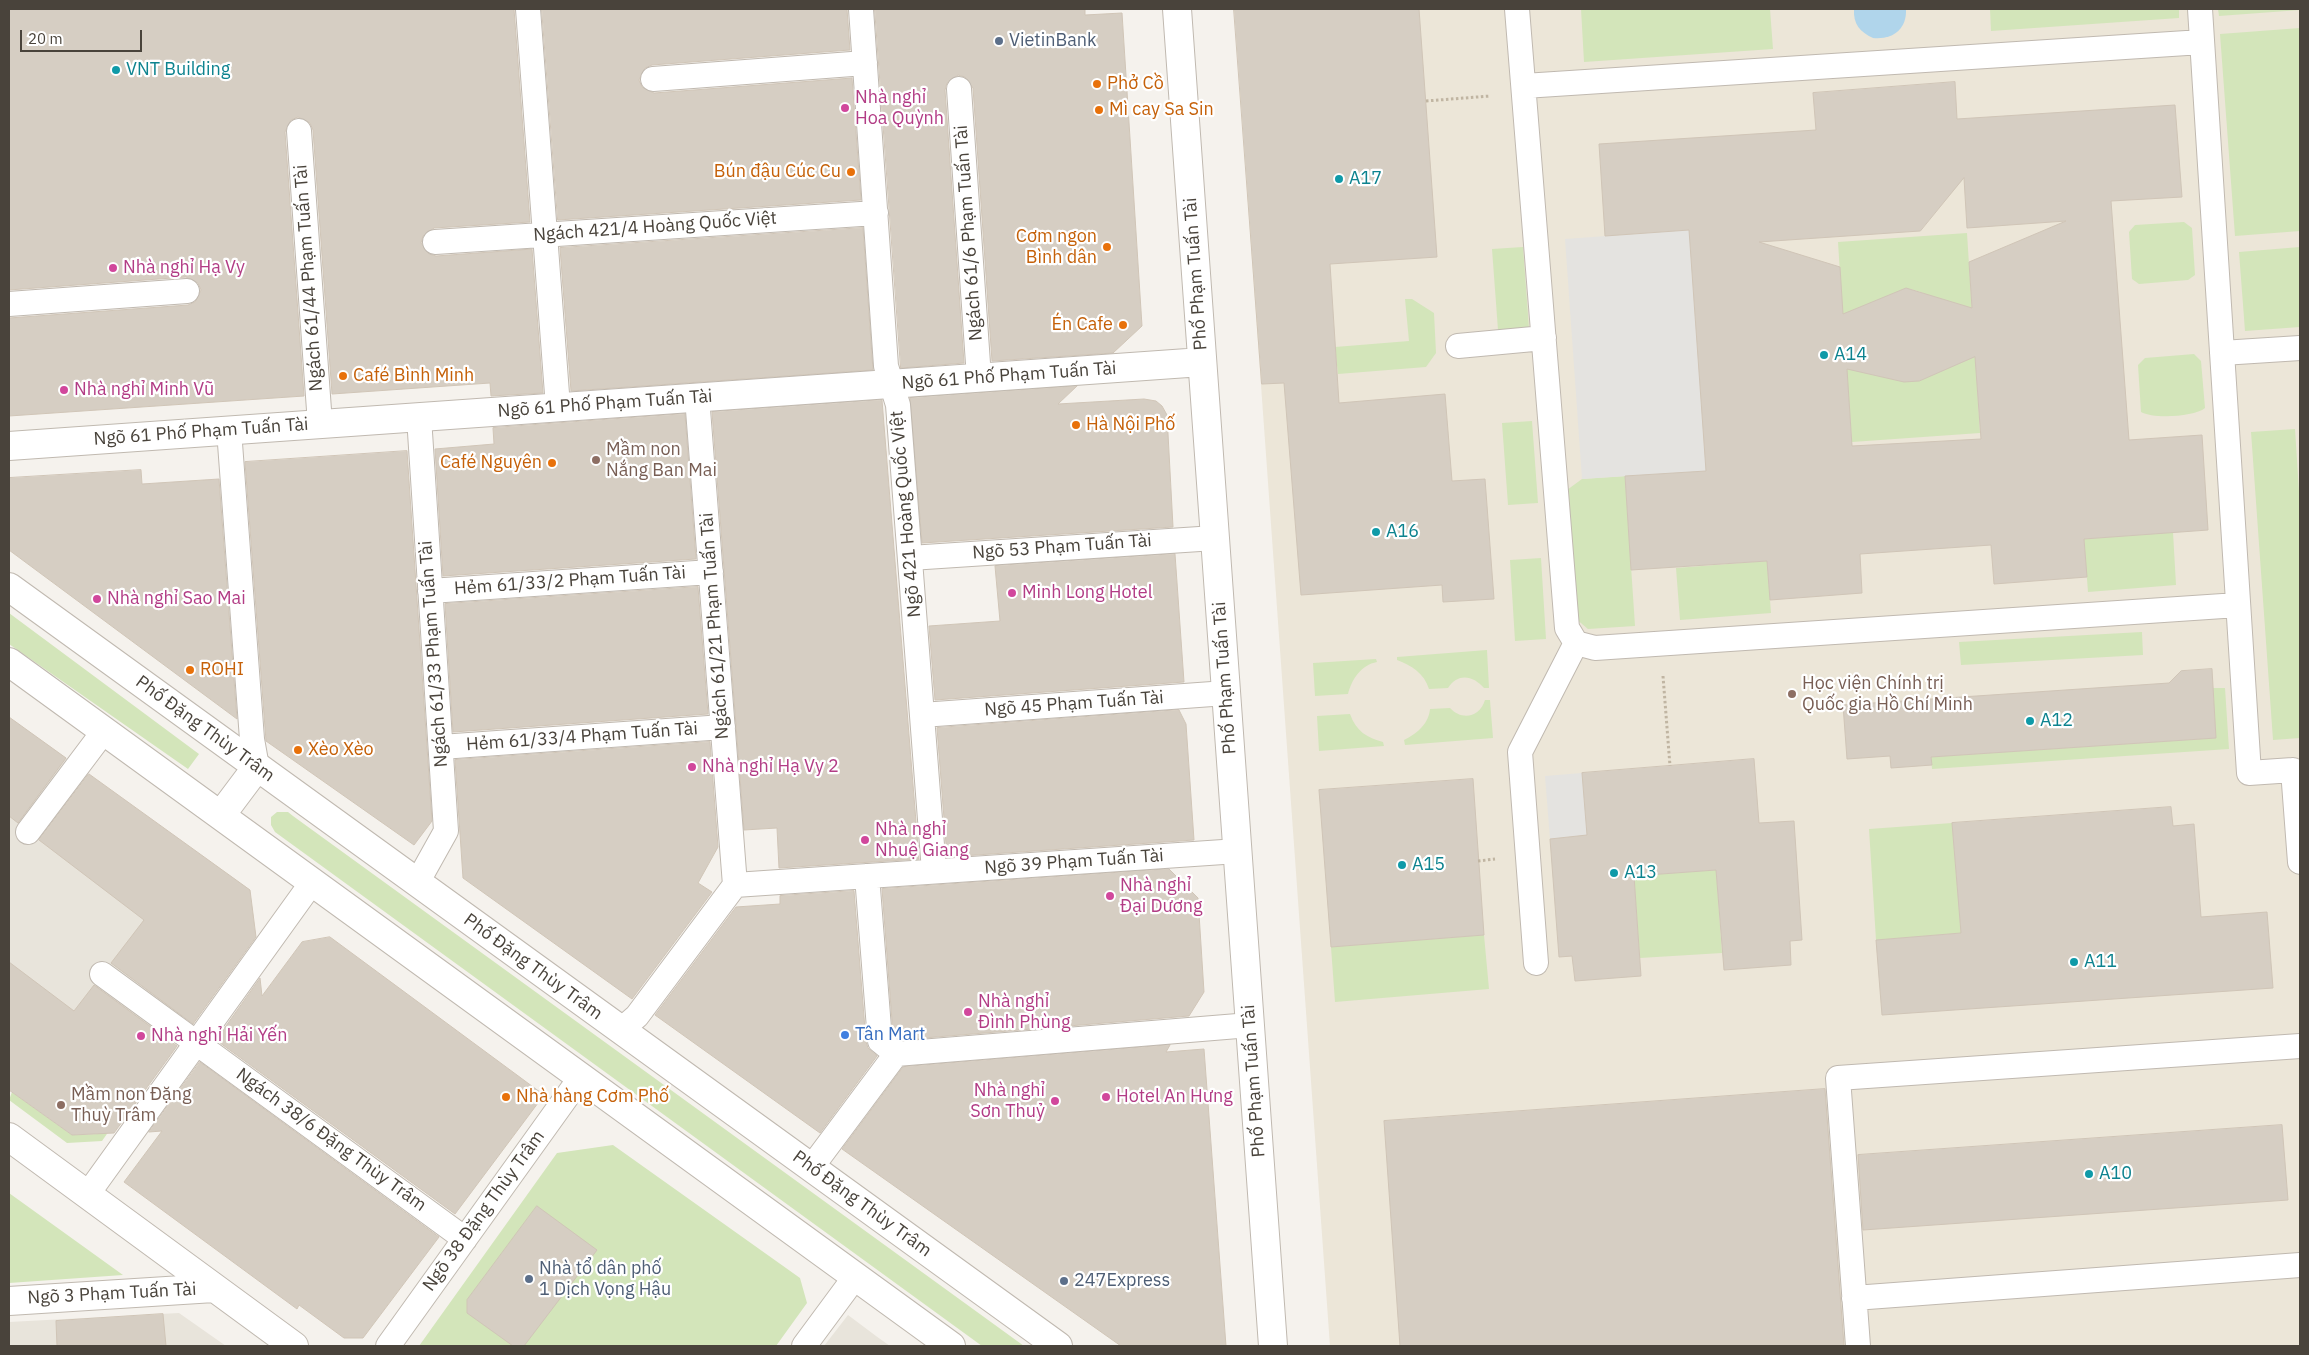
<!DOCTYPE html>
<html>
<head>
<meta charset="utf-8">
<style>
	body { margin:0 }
	#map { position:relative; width:2309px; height:1355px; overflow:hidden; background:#f5f2ed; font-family:"IBM Plex Sans",sans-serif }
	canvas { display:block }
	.frame { position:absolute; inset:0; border:10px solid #49433b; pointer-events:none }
	.scale { position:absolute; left:20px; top:30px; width:122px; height:22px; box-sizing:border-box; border:2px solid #49433b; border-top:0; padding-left:6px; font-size:15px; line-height:18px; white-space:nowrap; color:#49433b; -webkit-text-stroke:4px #fff; paint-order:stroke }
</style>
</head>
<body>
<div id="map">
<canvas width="2309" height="1355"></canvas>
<div class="frame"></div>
<div class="scale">20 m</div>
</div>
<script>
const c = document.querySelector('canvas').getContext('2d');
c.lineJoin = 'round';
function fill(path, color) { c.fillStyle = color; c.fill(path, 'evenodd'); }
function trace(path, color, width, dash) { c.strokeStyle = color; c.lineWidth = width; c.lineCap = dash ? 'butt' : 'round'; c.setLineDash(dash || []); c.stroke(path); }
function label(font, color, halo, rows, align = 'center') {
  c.font = font + ' "IBM Plex Sans",sans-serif'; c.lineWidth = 4.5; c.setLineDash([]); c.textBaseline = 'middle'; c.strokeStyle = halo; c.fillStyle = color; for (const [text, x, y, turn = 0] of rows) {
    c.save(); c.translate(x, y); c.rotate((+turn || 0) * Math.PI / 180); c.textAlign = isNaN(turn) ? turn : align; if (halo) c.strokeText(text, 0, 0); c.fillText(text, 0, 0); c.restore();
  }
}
const residential = new Path2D(`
	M9,717L250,890L254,920L97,1134L72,1135L9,1089Z
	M179,1313L226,1346H9V1322Z
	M848,1315L876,1336L890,1346H824Z`);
const education = new Path2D(`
	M1234,9H2300V1346H1330Z`);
const green = new Path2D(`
	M1581,9H1770L1773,49L1584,62Z
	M1990,9H2179V18L1991,31Z
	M2218,9H2300V10L2219,16Z
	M2300,28V231L2235,236L2220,34Z
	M2184,222L2192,228L2195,275L2188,280L2139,284L2132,279L2129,232L2135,225Z
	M1967,233L1972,312C1961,309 1948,307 1938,302C1930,297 1923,292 1914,290C1894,287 1862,312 1843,321L1838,242Z
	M1523,247L1529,328L1498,330L1492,249Z
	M2300,247V327L2245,331L2239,252Z
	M1405,299H1412L1434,313L1436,353L1426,367L1338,374L1335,347L1409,341Z
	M1975,351L1980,433L1852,442L1846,360Z
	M2194,354L2201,361L2205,408C2194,417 2153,419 2141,412L2138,365L2145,358Z
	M1532,421L1538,503L1508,505L1502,423Z
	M2295,429L2300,507V738L2273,740L2251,432Z
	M1625,476L1635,626L1588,629L1575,618L1567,490L1582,479Z
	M2173,532L2176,585L2088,592L2084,539Z
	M1541,558L1546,639L1515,641L1510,560Z
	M1767,561L1771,613L1680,620L1676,568Z
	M9,613L199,754L188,769L9,644Z
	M2142,632L2143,655L1961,665L1959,642Z
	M1487,650L1489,688H1484C1474,676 1458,672 1448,688L1429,689C1424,673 1412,666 1397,660V657Z
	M1376,659L1377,662C1361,665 1352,679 1348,694L1315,696L1313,663Z
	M2213,688H2225L2229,749L1932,769L1931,757L2216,738Z
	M1485,700H1490L1493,738L1405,745L1404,740C1417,734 1429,723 1430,709L1450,708C1462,721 1480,717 1485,700Z
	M1350,714C1356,731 1367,738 1383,742L1384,746L1319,751L1317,716Z
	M277,812H288L293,816L1024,1346H982L275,832L271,825V817Z
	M1952,823L1961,933L1876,940L1869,829Z
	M1716,870L1722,953L1640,958L1634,876Z
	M1484,935L1489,989L1335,1002L1331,947Z
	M12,1092L72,1135L97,1134L109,1117L116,1121L102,1141L67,1143L9,1100Z
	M613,1145L800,1278L807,1303L776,1346H419L557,1153Z
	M9,1193L123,1275L9,1283Z`);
const parking = new Path2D(`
	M1689,230L1706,471L1582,479L1565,239Z
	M1582,773L1587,835L1550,839L1545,776Z`);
const water = new Path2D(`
	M1854,9H1906C1907,29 1893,40 1873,38C1860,32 1853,24 1854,9Z`);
const building = new Path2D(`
	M9,9H514L530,222L434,228L423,236L421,243L429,254L436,256L532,249L543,393L491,396L490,383L332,394L313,130L310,123L298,117L291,120L285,132L304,396L9,416V318L188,305L195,302L201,290L198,283L186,277L9,290Z
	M542,9H847L850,50L652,65L645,68L639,80L642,87L654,93L852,78L861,200L558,220Z
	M875,9H1085V15L1122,13L1142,326L1113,353L992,361L973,88L965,77L958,75L947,83L945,90L964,363L901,368Z
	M1234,9H1419L1437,257L1330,264L1339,403L1445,394L1452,481L1485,479L1494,599L1443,602L1442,585L1301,595L1284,383L1262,384Z
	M1955,82L1957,119L2175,105L2182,197L2111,201L2129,440L2202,435L2208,530L2084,539L2087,577L1994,584L1991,545L1860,554L1862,593L1770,600L1767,561L1631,570L1625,476L1706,471L1689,230L1605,236L1599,144L1816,130L1813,93ZM1964,178L1967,228L2066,221L1969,262L1972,308L1906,288L1843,314L1840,267L1759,242L1920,231ZM1975,357L1981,439L1852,446L1847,369L1904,382L1919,381Z
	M863,228L873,370L571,391L560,248Z
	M1077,386L1058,404L1144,399L1156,401L1162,406L1167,415L1173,527L922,543L910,398Z
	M882,400L919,859L779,868L777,828L744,830L712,412Z
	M685,414L696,559L443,576L435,449L494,444L493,428Z
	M407,451L432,821L414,845L266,741L245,462Z
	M141,470L142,484L219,479L237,719L9,550V478Z
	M1175,554L1184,682L935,700L929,626L1000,621L995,566Z
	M698,587L708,714L453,732L445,604Z
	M2212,669L2216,738L1931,757L1932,765L1891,768L1890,756L1847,759L1843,705L2169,683L2181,671Z
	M1179,710L1186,724L1194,840L947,857L937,728Z
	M9,717L66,758L18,823L9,816Z
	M710,742L718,847L698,883L712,892L632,999L463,878L455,760Z
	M1754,759L1759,823L1794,821L1802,940L1790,941L1791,965L1724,970L1716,870L1634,876L1641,976L1575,981L1572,956L1559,957L1550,839L1587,835L1582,773Z
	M89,774L250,890L256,937L193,1024L111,963L144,920L39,840Z
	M1473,779L1484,935L1331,947L1319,790Z
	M2171,807L2173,826L2194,824L2201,917L2267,912L2273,988L1882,1015L1876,940L1961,933L1952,823Z
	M1169,869L1198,898L1204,992L1189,1016L900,1040L893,1034L882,889Z
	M854,891L866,1042L868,1048L877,1056L820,1133L655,1015L736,907L780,904V896Z
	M330,937L544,1095L455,1214L216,1040L260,978L262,996L302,942Z
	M9,962L74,1011L94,985L177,1046L114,1133L72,1135L9,1090Z
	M1170,1045L1166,1052L1204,1049L1226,1346H1121L842,1149L903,1067Z
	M200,1062L439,1237L363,1338H344L299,1305L297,1309L124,1182L162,1131L149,1132Z
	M1825,1089L1844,1346H1400L1384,1121Z
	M2282,1125L2288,1200L1863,1230L1858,1155Z
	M537,1206L597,1250L524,1346H513L467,1313V1300Z
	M163,1314L166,1346H57L56,1321Z`);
const path = new Path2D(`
	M1426,101L1490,96
	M1663,676L1670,766
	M1478,861L1495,859`);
const lane = new Path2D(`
	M528,9L558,407
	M861,9L886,366L898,405L934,871
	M1517,9L1567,628L1576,643L1595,648L2238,605
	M2200,9L2249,773L2293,770L2300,774
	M653,79L865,63
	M1524,86L2202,42
	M959,89L979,378
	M299,131L320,424
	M435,242L876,213
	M9,304L187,291
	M1458,346L1544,338
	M2222,353L2300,348
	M697,397L735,885
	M229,430L252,739L257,767
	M910,558L1215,538
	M430,591L711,572
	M922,715L1226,693
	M441,747L723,727
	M2293,770L2300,862
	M28,832L104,731
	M867,876L880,1041L896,1054
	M417,883L446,831L419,417
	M1536,963L1520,752L1576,643
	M102,974L465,1239
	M621,1030L637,1016L735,885L1238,851
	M811,1168L896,1054L1250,1025
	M87,1195L313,881
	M1854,1298L2300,1265
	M388,1346L581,1077
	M804,1346L855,1277
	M1858,1346L1838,1078L2300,1046`);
const street = new Path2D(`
	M1177,9L1273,1346
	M9,446L1202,362
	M9,587L1058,1346
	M9,662L951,1346
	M221,815L257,767
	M9,1137L294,1346
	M9,1301L214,1288`);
const markers = [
	[999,41,5,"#5c6f8a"],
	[116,70,5,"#0f9aa8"],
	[1097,84,5,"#e8710a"],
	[845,108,5,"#d1479c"],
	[1099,110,5,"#e8710a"],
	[851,172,5,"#e8710a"],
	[1339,179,5,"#0f9aa8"],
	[1107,247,5,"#e8710a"],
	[113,268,5,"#d1479c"],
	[1123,325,5,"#e8710a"],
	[1824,355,5,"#0f9aa8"],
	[343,376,5,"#e8710a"],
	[64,390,5,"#d1479c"],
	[1076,425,5,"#e8710a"],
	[596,460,5,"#8d6e63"],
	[552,463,5,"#e8710a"],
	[1376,532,5,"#0f9aa8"],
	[1012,593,5,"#d1479c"],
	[97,599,5,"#d1479c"],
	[190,670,5,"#e8710a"],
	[1792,694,5,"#8d6e63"],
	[2030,721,5,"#0f9aa8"],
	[298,750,5,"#e8710a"],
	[692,767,5,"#d1479c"],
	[865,840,5,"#d1479c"],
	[1402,865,5,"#0f9aa8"],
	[1614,873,5,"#0f9aa8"],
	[1110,896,5,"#d1479c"],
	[2074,962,5,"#0f9aa8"],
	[968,1012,5,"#d1479c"],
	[845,1035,5,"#3f7fe0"],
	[141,1036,5,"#d1479c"],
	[506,1097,5,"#e8710a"],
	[1106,1097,5,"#d1479c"],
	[1055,1101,5,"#d1479c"],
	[61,1105,5,"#8d6e63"],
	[2089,1174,5,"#0f9aa8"],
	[529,1279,5,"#5c6f8a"],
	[1064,1281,5,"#5c6f8a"]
];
const serviceNames = [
	["VietinBank",1009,41],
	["Nhà tổ dân phố",539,1269],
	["1 Dịch Vọng Hậu",539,1290],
	["247Express",1074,1281]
];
const cultureNames = [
	["VNT Building",126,70],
	["A17",1349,179],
	["A14",1834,355],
	["A16",1386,532],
	["A12",2040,721],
	["A15",1412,865],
	["A13",1624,873],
	["A11",2084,962],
	["A10",2099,1174]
];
const foodNames = [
	["Phở Cồ",1107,84],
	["Mì cay Sa Sin",1109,110],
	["Bún đậu Cúc Cu",841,172,"right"],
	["Cơm ngon",1097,237,"right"],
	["Bình dân",1097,258,"right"],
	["Én Cafe",1113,325,"right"],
	["Café Bình Minh",353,376],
	["Hà Nội Phố",1086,425],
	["Café Nguyên",542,463,"right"],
	["ROHI",200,670],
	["Xèo Xèo",308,750],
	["Nhà hàng Cơm Phố",516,1097]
];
const hotelNames = [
	["Nhà nghỉ",855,98],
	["Hoa Quỳnh",855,119],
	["Nhà nghỉ Hạ Vy",123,268],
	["Nhà nghỉ Minh Vũ",74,390],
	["Minh Long Hotel",1022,593],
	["Nhà nghỉ Sao Mai",107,599],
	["Nhà nghỉ Hạ Vy 2",702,767],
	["Nhà nghỉ",875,830],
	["Nhuệ Giang",875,851],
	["Nhà nghỉ",1120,886],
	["Đại Dương",1120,907],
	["Nhà nghỉ",978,1002],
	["Đình Phùng",978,1023],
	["Nhà nghỉ Hải Yến",151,1036],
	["Nhà nghỉ",1045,1091,"right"],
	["Sơn Thuỷ",1045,1112,"right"],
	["Hotel An Hưng",1116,1097]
];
const streetNames = [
	["Ngách 421/4 Hoàng Quốc Việt",655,227,-4],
	["Ngách 61/6 Phạm Tuấn Tài",969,233,-94],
	["Phố Phạm Tuấn Tài",1196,274,-94],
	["Ngách 61/44 Phạm Tuấn Tài",309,278,-94],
	["Ngõ 61 Phố Phạm Tuấn Tài",1009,376,-4],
	["Ngõ 61 Phố Phạm Tuấn Tài",605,404,-4],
	["Ngõ 61 Phố Phạm Tuấn Tài",201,432,-4],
	["Ngõ 421 Hoàng Quốc Việt",906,514,-95],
	["Ngõ 53 Phạm Tuấn Tài",1062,547,-4],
	["Hẻm 61/33/2 Phạm Tuấn Tài",570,581,-4],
	["Ngách 61/21 Phạm Tuấn Tài",715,626,-94],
	["Ngách 61/33 Phạm Tuấn Tài",434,654,-94],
	["Phố Phạm Tuấn Tài",1225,678,-94],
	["Ngõ 45 Phạm Tuấn Tài",1074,704,-4],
	["Phố Đặng Thùy Trâm",205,729,36],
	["Hẻm 61/33/4 Phạm Tuấn Tài",582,737,-4],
	["Ngõ 39 Phạm Tuấn Tài",1074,862,-4],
	["Phố Đặng Thùy Trâm",533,967,36],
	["Phố Phạm Tuấn Tài",1254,1081,-94],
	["Ngách 38/6 Đặng Thùy Trâm",331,1140,36],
	["Phố Đặng Thùy Trâm",862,1204,36],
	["Ngõ 38 Đặng Thùy Trâm",484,1211,-54],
	["Ngõ 3 Phạm Tuấn Tài",112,1294,-3]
];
const educationNames = [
	["Mầm non",606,450],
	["Nắng Ban Mai",606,471],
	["Học viện Chính trị",1802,684],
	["Quốc gia Hồ Chí Minh",1802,705],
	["Mầm non Đặng",71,1095],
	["Thuỳ Trâm",71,1116]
];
const shopNames = [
	["Tân Mart",855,1035]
];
fill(residential, '#e8e4db');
fill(education, '#ece6d8');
fill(green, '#d3e5ba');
fill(parking, '#e4e3e0');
fill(water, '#b0d5eb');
fill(building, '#d6cec3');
trace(building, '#d0c5b7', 1);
trace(lane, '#c0b9b0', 26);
trace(street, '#c0b9b0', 30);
trace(path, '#c0b5a2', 3, [2.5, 2.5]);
trace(lane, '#fff', 24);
trace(street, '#fff', 28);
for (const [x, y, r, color] of markers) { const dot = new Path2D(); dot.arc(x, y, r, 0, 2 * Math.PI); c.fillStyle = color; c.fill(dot); trace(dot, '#fff', 2); }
label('18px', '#4e5e75', '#fff', serviceNames, 'left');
label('18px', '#0d838f', '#fff', cultureNames, 'left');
label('18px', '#c56008', '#fff', foodNames, 'left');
label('18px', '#b23c85', '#fff', hotelNames, 'left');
label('18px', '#49433b', '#fff', streetNames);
label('18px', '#785e54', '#fff', educationNames, 'left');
label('18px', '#366cbe', '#fff', shopNames, 'left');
</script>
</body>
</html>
